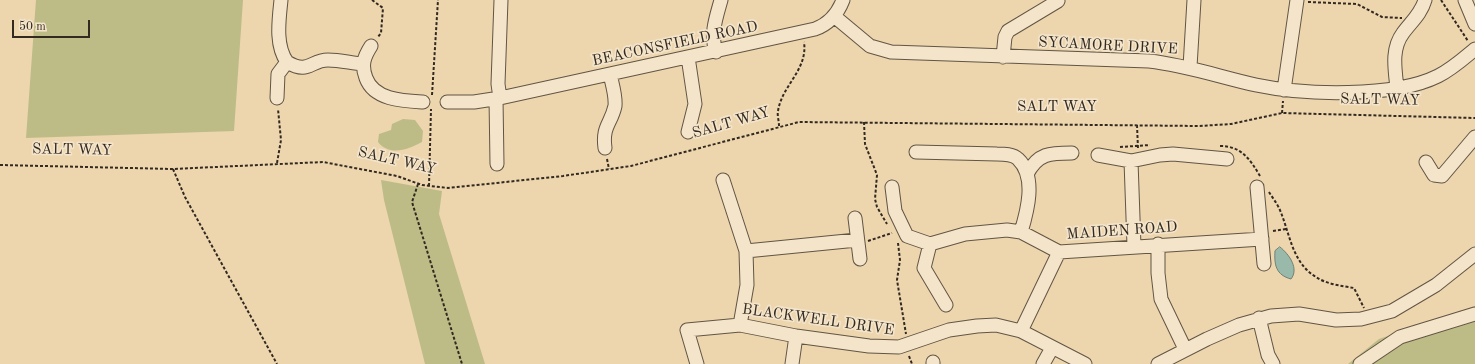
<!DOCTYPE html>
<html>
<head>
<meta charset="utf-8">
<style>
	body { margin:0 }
	#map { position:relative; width:1475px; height:364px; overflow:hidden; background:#edd5ae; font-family:"Old Standard TT",serif }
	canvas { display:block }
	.scale { position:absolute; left:12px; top:20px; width:78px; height:18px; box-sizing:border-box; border:2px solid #322a20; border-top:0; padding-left:5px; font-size:12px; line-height:14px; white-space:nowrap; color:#322a20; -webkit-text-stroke:3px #f3e4ca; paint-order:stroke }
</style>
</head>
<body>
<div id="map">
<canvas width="1475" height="364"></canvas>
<div class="scale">50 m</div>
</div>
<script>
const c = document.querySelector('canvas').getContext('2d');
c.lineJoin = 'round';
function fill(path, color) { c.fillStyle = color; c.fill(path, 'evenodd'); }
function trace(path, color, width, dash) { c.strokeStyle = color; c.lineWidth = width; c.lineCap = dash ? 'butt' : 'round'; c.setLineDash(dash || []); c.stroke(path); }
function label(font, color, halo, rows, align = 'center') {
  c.font = font + ' "Old Standard TT",serif'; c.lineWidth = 3.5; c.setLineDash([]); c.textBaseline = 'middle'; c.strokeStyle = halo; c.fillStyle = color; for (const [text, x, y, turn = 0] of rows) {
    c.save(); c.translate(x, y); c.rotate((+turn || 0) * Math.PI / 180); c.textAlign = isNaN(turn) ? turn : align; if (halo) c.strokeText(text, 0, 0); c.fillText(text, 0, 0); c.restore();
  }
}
const green = new Path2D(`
	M36,0H243L234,131L26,138Z
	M403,119L415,120L423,131L422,142C409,149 390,157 378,142L379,134L391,130L392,124Z
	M381,180L442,191L439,214L485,364H425L384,200Z
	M1475,306V364H1348L1379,339Z`);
const water = new Path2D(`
	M1280,247C1290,255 1299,269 1291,279C1276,275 1274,265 1275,251Z`);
const path = new Path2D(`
	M372,0L383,8L381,33L378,37
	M1441,0L1468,41
	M1308,2L1357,4L1382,17L1402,18
	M432,95L438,0
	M1282,113L1283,101
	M864,122L865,144L877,175L875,199L877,207L887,224
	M1137,125L1138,149
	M779,126C779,121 777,115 778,111C782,85 808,70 804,42
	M1220,146C1241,146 1250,159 1260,176
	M1120,147L1150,145
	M607,159L609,169
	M277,163L281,140L278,109
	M0,165L173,169L323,162L397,176L422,185L448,188L563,176L631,166L799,122L1199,126L1231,124L1282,113L1475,118
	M173,169L185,197L277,364
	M418,184L412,202L462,364
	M429,186L431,109
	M1269,192C1272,197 1276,202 1279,208C1290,232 1291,262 1316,277C1326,284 1342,286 1354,288L1364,308
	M1273,231L1286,229
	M868,241L892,233
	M898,243L900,260L897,280L906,334
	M909,356L912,364`);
const minor = new Path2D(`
	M281,0C279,20 275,45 287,62C309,75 310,60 328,60C340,60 351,63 363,64
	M1465,0L1475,24
	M834,16L870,46L891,52L1149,61C1186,65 1220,77 1256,85C1303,95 1394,98 1438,76C1452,69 1463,59 1475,49
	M371,46C364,57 361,65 366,78C374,100 403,101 423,102
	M716,52C710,34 716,18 721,0
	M1003,57L1005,37L1008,31L1058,1
	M1190,67L1194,0
	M1397,88C1395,69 1391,49 1403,33C1411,22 1421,14 1425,0
	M1284,90L1297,0
	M277,98L278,74L287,62
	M496,98L497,164
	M500,98L498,84L501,0
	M447,102H474L500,98L815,29C829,24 838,13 843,0
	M688,132L695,104L688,57
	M605,148C602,126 611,124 615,106C616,95 612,84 610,74
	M916,152L997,154C1004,154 1013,154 1018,159C1037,177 1027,212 1021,232
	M1098,155L1131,161L1160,155L1173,154L1227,159
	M1131,161L1134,246
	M1426,162L1434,175L1442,176L1475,137
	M1027,174C1038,153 1050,153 1072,153
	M723,180L746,251L747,285L740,325
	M892,187L895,211L907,236L930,244L965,234L1007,230L1021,232L1059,252L1262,239
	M1257,187L1264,264
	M855,218L860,259
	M930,244L924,268L946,305
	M1158,244V273L1161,299L1185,349
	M746,251L857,240
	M1259,318L1268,355L1273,364
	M1021,331L1059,252
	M933,362V364
	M697,364L687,330L740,325L796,336L869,346L899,347L949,330L977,326L996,325L1021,331L1085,364
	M792,364L796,336
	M1043,364L1052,348
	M1158,364L1207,339L1239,325L1271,316L1299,314L1336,320L1361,319L1392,311L1436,285L1475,254
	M1360,364L1400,337L1475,314`);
const streetNames = [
	["BEACONSFIELD ROAD",675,44,-12],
	["SYCAMORE DRIVE",1108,46,3],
	["SALT WAY",1380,100,1],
	["SALT WAY",1057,107],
	["SALT WAY",731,123,-16],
	["SALT WAY",72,150,1],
	["SALT WAY",397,161,13],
	["MAIDEN ROAD",1122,231,-4],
	["BLACKWELL DRIVE",818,320,8]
];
fill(green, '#bdbc86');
fill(water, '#99b9ab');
trace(water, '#708073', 1);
trace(minor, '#615544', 15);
trace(path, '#322a20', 2, [3, 2]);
trace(minor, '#f3e4ca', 13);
label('15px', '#322a20', '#f3e4ca', streetNames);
</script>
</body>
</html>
